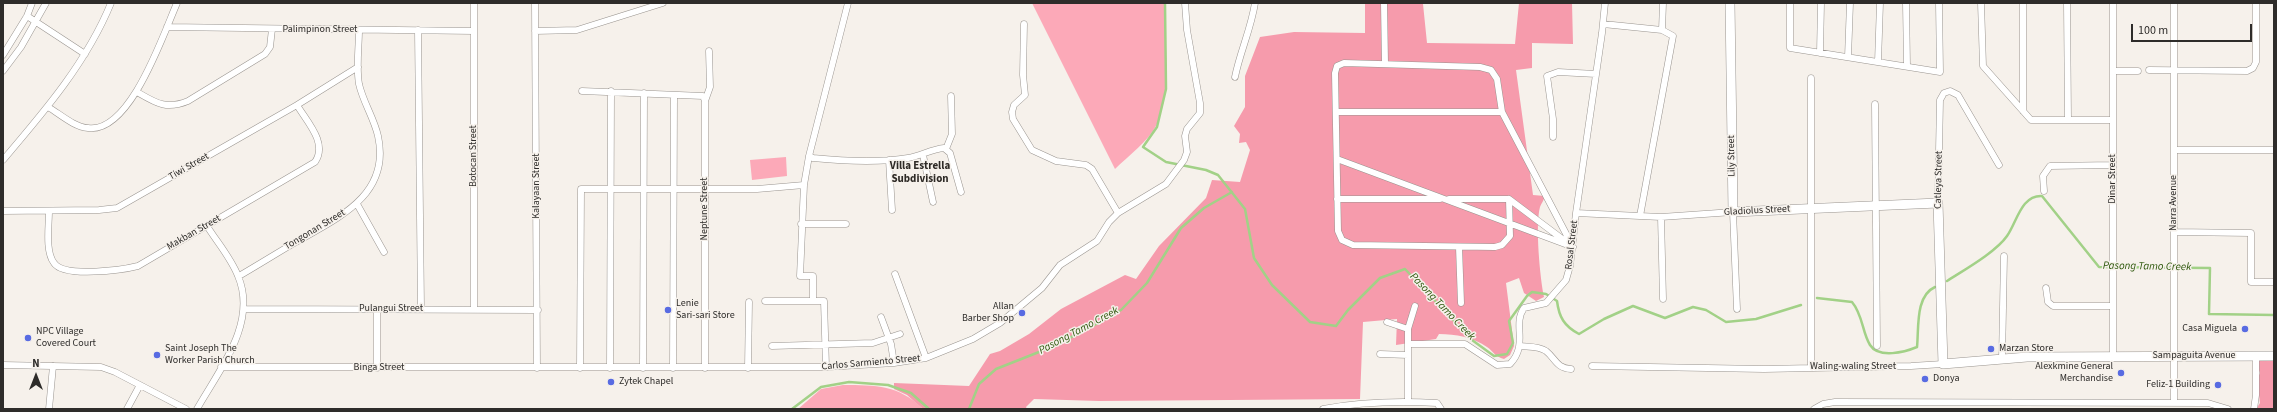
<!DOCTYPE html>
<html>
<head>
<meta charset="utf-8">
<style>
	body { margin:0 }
	#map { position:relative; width:2277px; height:412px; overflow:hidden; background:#f6f1eb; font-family:"Source Sans 3",sans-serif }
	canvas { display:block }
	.frame { position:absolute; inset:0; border:4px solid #2e2c2a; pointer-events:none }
	.north { position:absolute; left:16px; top:356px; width:40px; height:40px; -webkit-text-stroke:3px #f6f1eb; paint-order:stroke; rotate:0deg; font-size:11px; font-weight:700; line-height:16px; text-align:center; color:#2e2c2a }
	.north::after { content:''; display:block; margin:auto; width:14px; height:18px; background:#2e2c2a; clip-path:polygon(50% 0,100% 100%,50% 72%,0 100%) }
	.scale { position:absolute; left:2131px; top:24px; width:121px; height:18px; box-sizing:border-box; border:2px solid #2e2c2a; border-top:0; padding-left:5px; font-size:12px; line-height:14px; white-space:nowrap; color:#2e2c2a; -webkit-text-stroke:3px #f6f1eb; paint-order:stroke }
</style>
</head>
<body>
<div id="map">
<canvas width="2277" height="412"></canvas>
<div class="frame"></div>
<div class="north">N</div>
<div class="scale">100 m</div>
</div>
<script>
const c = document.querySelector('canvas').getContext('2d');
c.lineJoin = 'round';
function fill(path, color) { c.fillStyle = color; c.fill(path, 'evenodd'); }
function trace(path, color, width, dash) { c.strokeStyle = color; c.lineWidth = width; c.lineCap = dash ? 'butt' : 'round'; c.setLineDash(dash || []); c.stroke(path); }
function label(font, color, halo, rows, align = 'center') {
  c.font = font + ' "Source Sans 3",sans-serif'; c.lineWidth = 3; c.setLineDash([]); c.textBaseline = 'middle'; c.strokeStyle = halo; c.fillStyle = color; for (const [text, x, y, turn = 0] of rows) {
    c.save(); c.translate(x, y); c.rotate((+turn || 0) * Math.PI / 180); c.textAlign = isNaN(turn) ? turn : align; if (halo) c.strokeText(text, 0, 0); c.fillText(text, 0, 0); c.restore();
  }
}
const green = new Path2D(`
	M1032,3H1164C1164,42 1173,88 1157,124C1149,141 1128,156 1115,169Z
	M786,157L787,176L752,180L750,160Z
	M843,385C876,385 899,385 923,409H798L821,389Z`);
const forest = new Path2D(`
	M1365,3L1423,4L1427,43L1515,44L1519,3H1572L1573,44L1532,43V68L1516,70L1533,195L1545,196C1544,200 1541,204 1540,207C1535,225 1540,278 1544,297L1536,301L1524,293L1519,278L1506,283L1514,346L1510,355L1504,359C1495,357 1493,351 1487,347C1472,337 1456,334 1439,334L1436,339L1396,345L1397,319L1363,322L1360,399L1099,401L1034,399L1026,407L1027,409H923L907,395L894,389V383L969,386L990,354L1000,351L1029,334L1061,309L1125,275L1136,279L1159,246L1206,198L1212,180L1240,182L1250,150L1246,142L1239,143L1240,134L1234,126L1245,107V76L1260,37L1294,32L1365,33Z
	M2274,355V409H2256L2260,403L2257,380L2260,373L2256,362L2263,357Z`);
const stream = new Path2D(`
	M1165,3L1166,89L1157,127L1143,147L1166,162L1206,170L1218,175L1245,209L1254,258L1272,285L1310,322L1336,326L1348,310L1380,278L1405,269L1472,340L1494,356L1507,354L1513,343L1509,321L1527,296L1532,292L1546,294L1557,301C1559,317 1564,326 1579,334L1604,319L1633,306L1665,318L1693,307L1706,310L1726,322L1756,319L1801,305
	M1947,281C1964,270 1996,252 2007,236C2017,222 2021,195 2042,196L2099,267L2210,268L2209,314L2274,315
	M1817,298L1852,302C1863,315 1862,332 1870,345C1879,359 1905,352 1917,347C1919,328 1915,296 1935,287
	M792,409L821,387L849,382L888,385L911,393L929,409
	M969,409L979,384L996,369L1039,352L1082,332L1121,310L1147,283L1181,228L1204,208L1232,192`);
const street = new Path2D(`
	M535,3L537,368
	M1384,3L1385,64
	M1790,3V48L1940,72L1939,3
	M1906,3L1907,66
	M1981,3L1983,66L2031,120H2113
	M2023,3V111
	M2067,3L2068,120
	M2113,3V356
	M27,16L85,54
	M1024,24L1023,75L1025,95L1014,105L1012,112L1013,119L1032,150L1056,161L1086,165L1092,169L1118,213
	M1603,24L1662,30L1673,36L1640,216
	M167,27L474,31
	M418,30L421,309
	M1662,30L1663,3
	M535,31L577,30L663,3
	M1820,53L1821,3
	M3,55L27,16L32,3
	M1848,57L1850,3
	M1878,62L1880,3
	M1344,63L1480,67L1491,70L1497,79L1502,112L1573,247L1509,199L1510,236L1502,245L1495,247L1353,245L1342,240L1338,231L1335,73L1337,66Z
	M2149,70L2247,71L2253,68L2256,62V3
	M3,71L21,47L46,3
	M2113,71H2138
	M1235,77C1240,52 1251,29 1255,3
	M1811,78V367
	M582,91L703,96L705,101
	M137,92C156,103 166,110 188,101L265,54L270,47L272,29
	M1875,104L1877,346
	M48,107C60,114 74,127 88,128C130,134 163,35 177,3
	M1336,112H1502
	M1553,137V119L1547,76L1558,72L1596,74
	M946,149L952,134L951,96
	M2174,150H2274
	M923,155L933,202
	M809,156L813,158C843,161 878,163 908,158C920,156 932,149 944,148L950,153L961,192
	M1337,159L1565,244
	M3,160C44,112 87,62 111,3
	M889,160L892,210
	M2044,191L2043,176L2050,166L2113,165
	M1337,199H1440
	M1449,199H1509
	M1938,203L1940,100L1944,93L1950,91L1958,95L1999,165
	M357,204L384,252
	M3,211L99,210L117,208L297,105L358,67
	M49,211C49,226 45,251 54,263C64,278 122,270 138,266L315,162C328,143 307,122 297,105
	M1576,213L1661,217L1733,212L1737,309
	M1661,217L1663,299
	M801,224H846
	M2174,232L2251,233V282H2274
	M1459,247L1461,303
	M895,274L926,358
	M239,276C258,265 277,253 296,242C338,218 391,195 378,136C374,118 363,102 359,84C356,67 359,47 359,30
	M2046,288L2048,302L2053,306H2113
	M765,301H824L826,367
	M813,301V276H800L804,185L809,156L848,3
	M244,309L538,310
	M377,309V368
	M474,309V3
	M881,317L891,344L894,363
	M1387,322L1408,329
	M1408,344H1465L1497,365L1510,364C1529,344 1512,325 1524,308L1546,303L1566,280L1570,266L1576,213L1602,33L1605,3
	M772,346L873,343L900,334
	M1520,346C1528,347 1539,346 1546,351C1556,359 1556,368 1571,369
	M1380,354L1408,355
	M2002,359L2004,256
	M3,365L101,367L115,372L186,409
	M1592,366L1764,369L1911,366L1943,364
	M221,367H826L894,363L926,358L973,339L1000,323L1042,288L1060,265L1097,241L1109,222L1118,213L1166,184L1184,160L1187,152L1185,136L1187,129L1200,113V103L1187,30L1185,3
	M580,368L581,189H757L804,185
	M610,368L611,91
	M643,368L644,93
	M673,368L674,95
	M705,368V101L710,87L709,51
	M748,368L749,302
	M1408,402V329L1415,306
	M2174,403V3
	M49,409L53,366
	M127,409L140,385
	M197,409C219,370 258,323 238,276C231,258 217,242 207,226
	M1323,409C1360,402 1399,401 1437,403L1441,409
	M1814,409L1823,404L1835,402L2208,403L2228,409
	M2254,409L2256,395V356`);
const secondary = new Path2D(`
	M1730,3L1733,212L1938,203L1943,364L2027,357L2274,356`);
const markers = [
	[668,310,4,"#586be2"],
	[1022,313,4,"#586be2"],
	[2245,329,4,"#586be2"],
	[28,338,4,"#586be2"],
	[1991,349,4,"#586be2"],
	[157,355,4,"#586be2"],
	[2121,373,4,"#586be2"],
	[1925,379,4,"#586be2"],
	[611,382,4,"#586be2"],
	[2218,385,4,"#586be2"]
];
const streetNames = [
	["Palimpinon Street",320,30],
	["Botocan Street",474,156,-90],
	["Lily Street",1732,156,-91],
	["Tiwi Street",189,167,-30],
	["Dinar Street",2113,179,-90],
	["Catleya Street",1939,180,-89],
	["Kalayaan Street",537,186,-90],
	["Narra Avenue",2174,203,-90],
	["Neptune Street",705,209,-90],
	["Gladiolus Street",1757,211,-3],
	["Tongonan Street",315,230,-31],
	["Makban Street",194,233,-30],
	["Rosal Street",1572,245,-83],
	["Pulangui Street",391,309],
	["Sampaguita Avenue",2194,356],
	["Carlos Sarmiento Street",871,363,-5],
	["Waling-waling Street",1853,367],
	["Binga Street",379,368]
];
const poiNames = [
	["Lenie",676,304],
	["Sari-sari Store",676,316],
	["Allan",1014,307,"right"],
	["Barber Shop",1014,319,"right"],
	["Casa Miguela",2237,329,"right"],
	["NPC Village",36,332],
	["Covered Court",36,344],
	["Saint Joseph The",165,349],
	["Worker Parish Church",165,361],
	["Marzan Store",1999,349],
	["Alexkmine General",2113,367,"right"],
	["Merchandise",2113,379,"right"],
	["Donya",1933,379],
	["Zytek Chapel",619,382],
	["Feliz-1 Building",2210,385,"right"]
];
const neighbourhoodNames = [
	["Villa Estrella",920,167],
	["Subdivision",920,180]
];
const waterNames = [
	["Pasong Tamo Creek",2147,267,1],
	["Pasong Tamo Creek",1442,307,46],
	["Pasong Tamo Creek",1079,331,-28]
];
fill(green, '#fca9b8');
fill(forest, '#f69bac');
trace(stream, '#a2d187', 2.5);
trace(street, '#99948f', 7);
trace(secondary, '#99948f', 10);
trace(street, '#fff', 6);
trace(secondary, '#fff', 9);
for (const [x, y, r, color] of markers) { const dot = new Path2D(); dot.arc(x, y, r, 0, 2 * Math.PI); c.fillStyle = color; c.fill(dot); trace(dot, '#f6f1eb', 1.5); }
label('10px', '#2e2c2a', '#f6f1eb', streetNames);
label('10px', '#2e2c2a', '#f6f1eb', poiNames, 'left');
label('bold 11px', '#2e2a26', '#f6f1eb', neighbourhoodNames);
label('italic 11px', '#2e580c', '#f6f1eb', waterNames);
</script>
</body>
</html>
